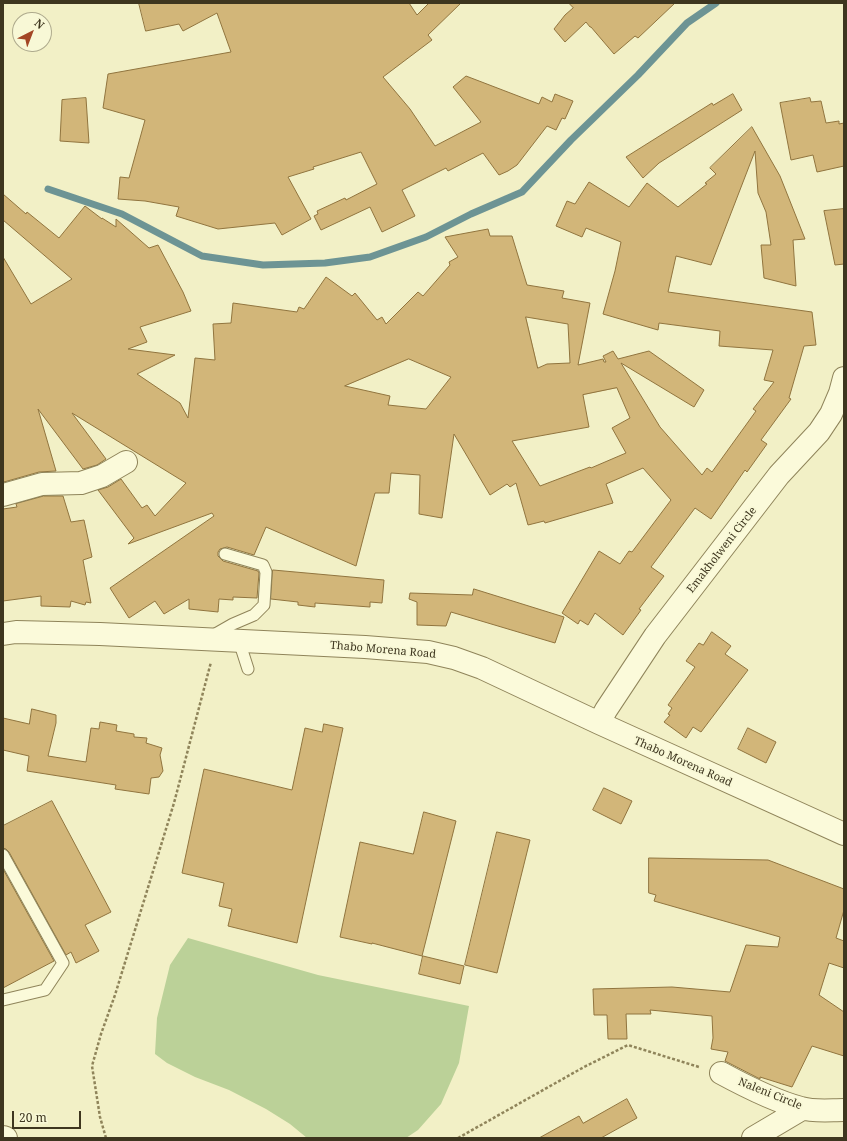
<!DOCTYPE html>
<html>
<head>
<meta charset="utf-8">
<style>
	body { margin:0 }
	#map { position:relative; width:847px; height:1141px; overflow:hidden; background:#f2f0c6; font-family:"Noto Serif",serif }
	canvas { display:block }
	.frame { position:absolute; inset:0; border:4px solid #3e361f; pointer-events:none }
	.north { position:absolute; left:12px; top:12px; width:40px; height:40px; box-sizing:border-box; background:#f8f8d6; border:1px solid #aeaa8d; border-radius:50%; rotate:42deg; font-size:11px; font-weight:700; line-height:16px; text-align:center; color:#3e361f }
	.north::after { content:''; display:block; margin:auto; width:14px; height:18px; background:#a34625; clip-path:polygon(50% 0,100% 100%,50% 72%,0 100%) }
	.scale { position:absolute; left:12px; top:1111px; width:69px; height:18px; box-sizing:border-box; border:2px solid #3e361f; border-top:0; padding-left:5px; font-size:12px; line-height:14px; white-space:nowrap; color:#3e361f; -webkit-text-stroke:3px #f8f8d6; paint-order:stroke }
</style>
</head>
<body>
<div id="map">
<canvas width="847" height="1141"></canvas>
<div class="frame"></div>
<div class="north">N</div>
<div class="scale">20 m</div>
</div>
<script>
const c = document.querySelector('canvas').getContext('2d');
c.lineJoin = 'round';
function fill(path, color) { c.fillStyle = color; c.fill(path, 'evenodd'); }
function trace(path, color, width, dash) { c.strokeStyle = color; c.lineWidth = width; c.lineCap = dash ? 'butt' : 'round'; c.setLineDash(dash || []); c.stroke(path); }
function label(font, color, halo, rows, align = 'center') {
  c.font = font + ' "Noto Serif",serif'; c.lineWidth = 3.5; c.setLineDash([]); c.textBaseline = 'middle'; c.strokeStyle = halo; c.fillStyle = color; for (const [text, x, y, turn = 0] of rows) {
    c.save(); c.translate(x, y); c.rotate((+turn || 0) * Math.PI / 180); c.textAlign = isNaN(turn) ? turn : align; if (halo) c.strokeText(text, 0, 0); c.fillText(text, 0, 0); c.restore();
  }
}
const green = new Path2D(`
	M188,938L318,975L469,1006L459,1063L441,1104L418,1130L406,1138H307L290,1124L266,1109L229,1090L195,1077L167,1063L155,1054L157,1018L170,965Z`);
const stream = new Path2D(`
	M48,189L122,214L202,256L263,265L325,263L370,257L426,237L471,214L522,192L571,140L638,75L687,23L716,3`);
const building = new Path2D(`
	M139,3H409L417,15L429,3H461L428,35L432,40L383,77L410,109L435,146L481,122L453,87L466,76L539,104L542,97L552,102L555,94L573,101L565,119L562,118L556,130L547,126L517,165L508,171L499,175L483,153L448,171L446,168L402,190L415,216L382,232L370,207L321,230L314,216L318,214L317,211L345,198L346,200L377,184L361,152L313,167L314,169L288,177L311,219L282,235L275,223L218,229L176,216L179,207L145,201L118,199L120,177L129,178L145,120L103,108L108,74L231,52L217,13L183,31L179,24L146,31Z
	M569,3H675L638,38L635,36L614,54L591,27H590L586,22L565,42L554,29L565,15L573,8Z
	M733,94L742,110L659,163L643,178L626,157L712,103L713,105Z
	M86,98L89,143L60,141L62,100Z
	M810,98L811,102L821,101L826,123L839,121V124L844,123V166L817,172L813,155L791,160L780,103Z
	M752,127L780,176L805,239L793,240L796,286L764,278L761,245H771L766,212L758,193L755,151L711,265L676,256L668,292L812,312L816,345L804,346L789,398L791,399L761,440L767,444L747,472L745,470L711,519L695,508L651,567L664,576L639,609L641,610L623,635L595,613L588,625L580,620L578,624L562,613L599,551L620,564L629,551L632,552L671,500L643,468L606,484L613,503L545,523L544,521L528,525L516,483L510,487L507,484L490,495L454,434L442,518L419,514L420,475L391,473L389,493H375L356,566L266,527L254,555L227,547L220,549L218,552V556L223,561L258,571L259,573L257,598L233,597V600L219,599L218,612L189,609V599L164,614L155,601L129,618L110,588L214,516L212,513L128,544L134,538L98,490L108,487L121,479L142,508L147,505L155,516L186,483L72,413L106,459L97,465L83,469L38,409L56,471L39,472L4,482L3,479V257L31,304L72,279L3,220V194L26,214L27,212L59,238L85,206L102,219V218L116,227V219L149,248L158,245L183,292L191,311L140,327L147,342L128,349L175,355L137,374L180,403L188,418L195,358L215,360L213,324L231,323L233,303L297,312L299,307L304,309L326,277L352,296L355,293L377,320L382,317L386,324L418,292L423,296L450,265L449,262L458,257L445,237L488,229L490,236H512L527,285L564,291L562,298L590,303L578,365L603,359L604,362H606L603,356L613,351L618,359L649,351L704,390L694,407L621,363L660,427L702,475L707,468L712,472L756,411L753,409L774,382L764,380L773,350L719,346L720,331L659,323L658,330L603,314L615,271L621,242L586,228L582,237L556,226L567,201L575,204L589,182L629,207L647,183L678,207L707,184L705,183L716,174L710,168ZM526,317L568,324L570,363L547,364L538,368ZM409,359L451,377L426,409L388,405L390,396L345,386ZM617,388L630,418L612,428L626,453L591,468L590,467L540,486L512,441L589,427L583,395Z
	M844,209V264L835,265L824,211Z
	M44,496H63L71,522L84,520L92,557L83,560L91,603L86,602L85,605L71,601L70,607L41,606V596L3,601V509L17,507L16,504Z
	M273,570L384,580L382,603L370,602V607L315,603V607L298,605V602L271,599Z
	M474,589L564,617L555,643L451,612L446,626L417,625V602L409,599L410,593L472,595Z
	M712,632L731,646L725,654L748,670L701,732L693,727L686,738L664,722L670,715L668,714L672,708L668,705L695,667L686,661L699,643L703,645Z
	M32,709L56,715V723L48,756L86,762L91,728L99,729L100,722L117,725L116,731L134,734V737L147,738L146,743L162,748L160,755L163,771L159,777L151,778L149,794L115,789L116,785L27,771L29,756L3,750V718L29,724Z
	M324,724L343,728L297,943L228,926L232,909L219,906L224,883L182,873L204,769L292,790L305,728L322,732Z
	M748,728L776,742L766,763L738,749Z
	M604,788L632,801L621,824L593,810Z
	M52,801L111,912L85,925L99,951L76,963L71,952L66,955L9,852L6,849L3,848V826Z
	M424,812L456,821L422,956L372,943V944L340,937L360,842L413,854Z
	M497,832L530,840L497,973L465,965Z
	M649,858L768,860L844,889V910L836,938L844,941V968L829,963L819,995L844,1012V1056L812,1046L792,1087L760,1077V1079L725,1061L728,1052L711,1049L713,1038L712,1016L650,1010L651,1014H626L627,1039H608L607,1015H594L593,989L672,987L730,992L746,945L778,947L780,937L654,901L656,895L649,893Z
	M3,869L54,961L3,988Z
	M423,956L464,966L460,984L419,974Z
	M627,1099L637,1118L601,1138H539L579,1116L583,1123Z`);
const path = new Path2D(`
	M106,1138L100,1117L92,1066L101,1034L115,995L174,803L211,662
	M458,1138L584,1067L628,1045L699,1067`);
const service = new Path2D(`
	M212,636L233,624L254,615L264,605L266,572L263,565L225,554
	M239,641L248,669
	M3,855L63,963L45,990L3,1000`);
const minor = new Path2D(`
	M3,495L42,484L81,483L102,476L126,462
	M3,634L16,632L100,634L365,647L428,652L454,658L482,668L599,723L844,834
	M599,723L606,710L655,636L779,475L819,432L831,414L840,393L844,378
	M721,1073C745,1086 774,1101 801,1108C814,1112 830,1110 844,1110
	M753,1138L802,1109`);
const tertiary = new Path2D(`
	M3,1137L6,1138`);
const streetNames = [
	["Emakholweni Circle",722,550,-52],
	["Thabo Morena Road",383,650,5],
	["Thabo Morena Road",683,762,24],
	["Naleni Circle",770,1094,22]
];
fill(green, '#bbd198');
trace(stream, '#6d9494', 7);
fill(building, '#d2b679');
trace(building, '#90743e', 1);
trace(service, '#8f845a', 13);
trace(minor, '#8f845a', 24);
trace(tertiary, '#8f845a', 24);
trace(path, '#8f845a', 2.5, [3, 2]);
trace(service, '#fbfada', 11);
trace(minor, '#fbfada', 22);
trace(tertiary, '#fbfada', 22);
label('11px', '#3e361f', '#f8f8d6', streetNames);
</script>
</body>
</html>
